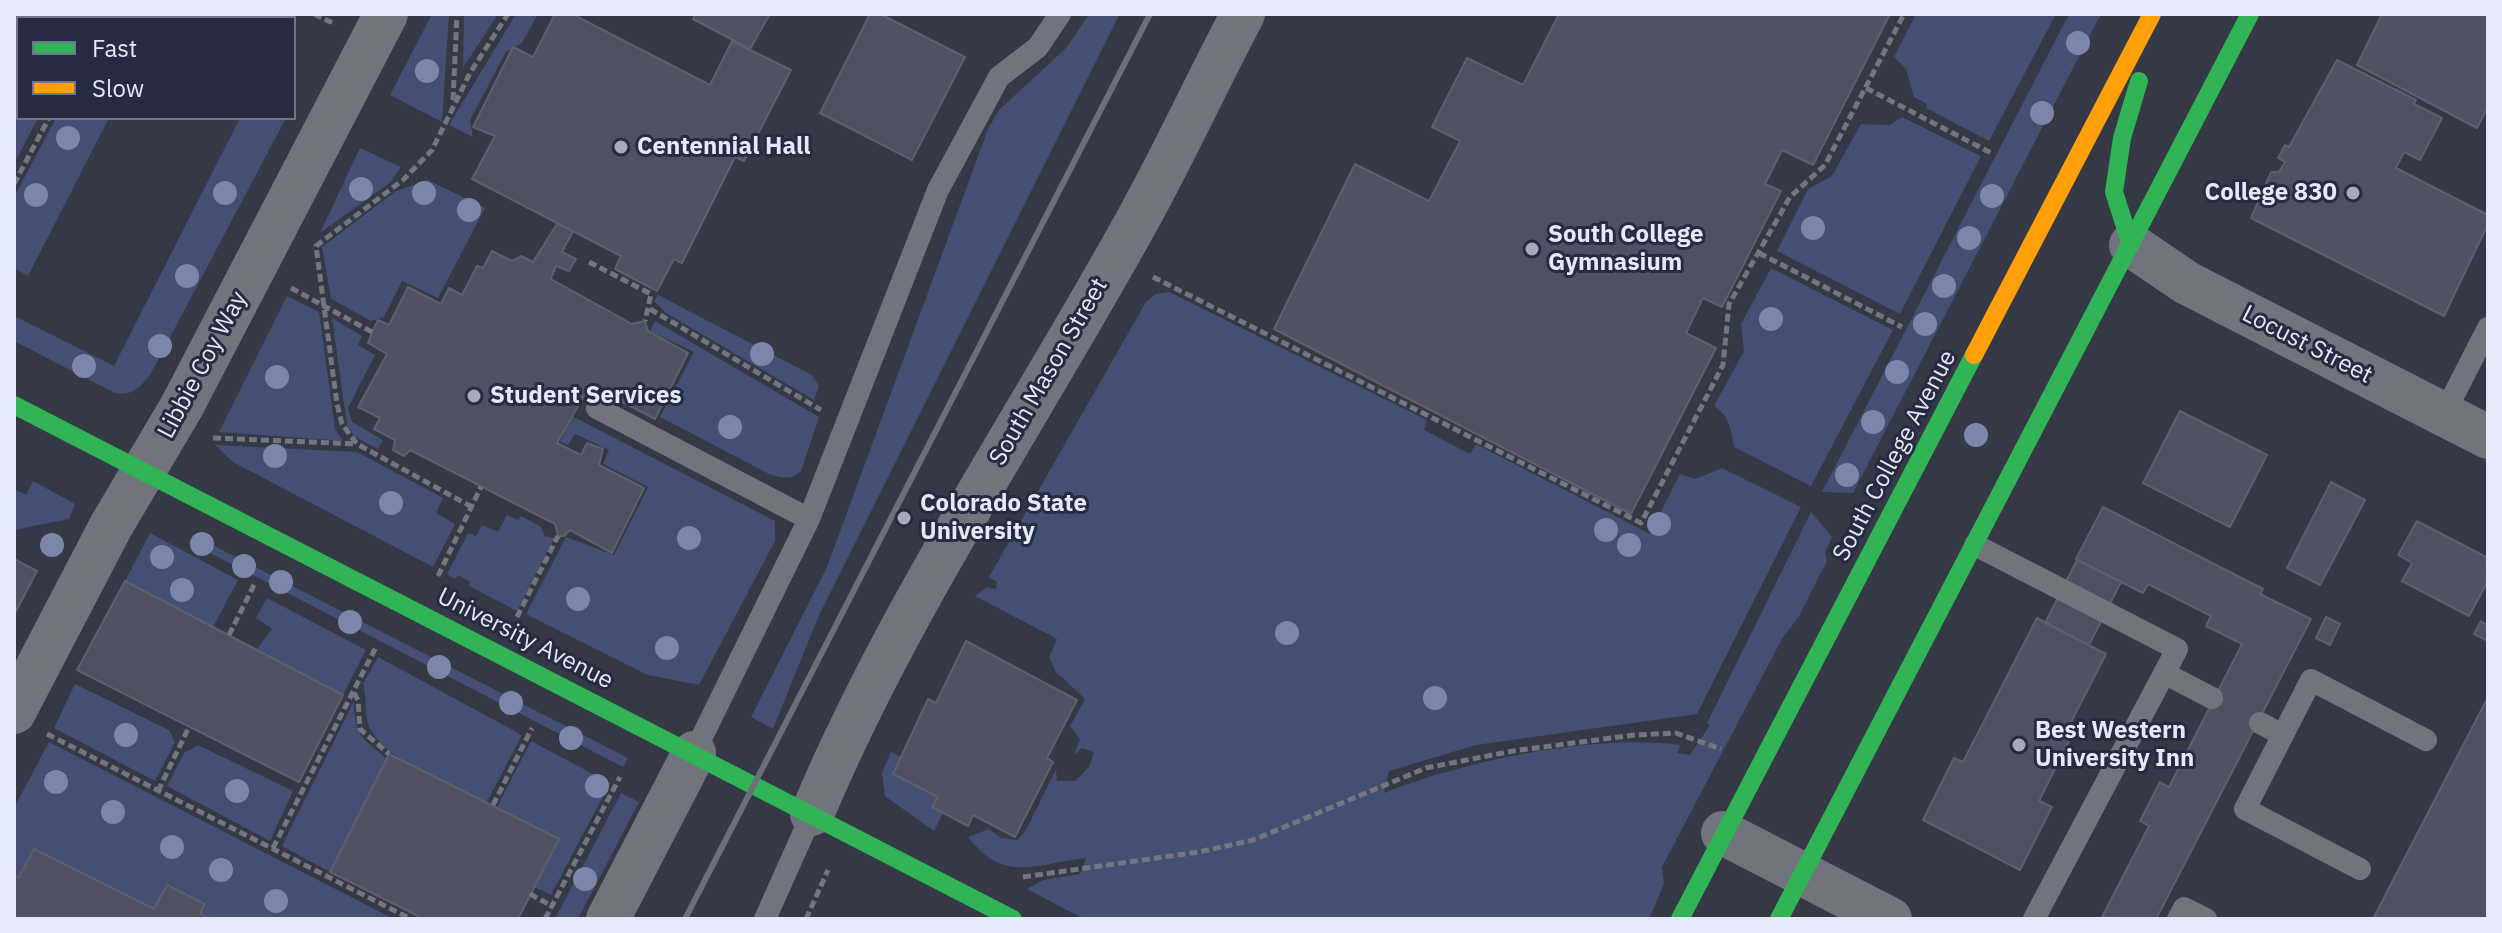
<!DOCTYPE html>
<html>
<head>
<meta charset="utf-8">
<style>
	body { margin:0 }
	#map { position:relative; width:2502px; height:933px; overflow:hidden; background:#353845; font-family:"IBM Plex Sans",sans-serif }
	canvas { display:block }
	.frame { position:absolute; inset:0; border:16px solid #e4e9f7; pointer-events:none }
	.legend { position:absolute; left:16px; top:16px; width:280px; height:104px; box-sizing:border-box; background:#252b40; border:2px solid #717789; margin:0; padding:10px 14px; list-style:none; font-size:24px; color:#e4e9f7 }
	.legend li { display:flex; align-items:center; gap:16px; height:40px }
	.legend b { width:40px; border:2px solid #717789 }
</style>
</head>
<body>
<div id="map">
<canvas width="2502" height="933"></canvas>
<div class="frame"></div>
<ul class="legend">
<li><b style="height:10px;background:#30b455"></b>Fast</li>
<li><b style="height:10px;background:#ff9f0a"></b>Slow</li>
</ul>
</div>
<script>
const c = document.querySelector('canvas').getContext('2d');
c.lineJoin = 'round';
function fill(path, color) { c.fillStyle = color; c.fill(path, 'evenodd'); }
function trace(path, color, width, dash) { c.strokeStyle = color; c.lineWidth = width; c.lineCap = dash ? 'butt' : 'round'; c.setLineDash(dash || []); c.stroke(path); }
function label(font, color, halo, rows, align = 'center') {
  c.font = font + ' "IBM Plex Sans",sans-serif'; c.lineWidth = 6; c.setLineDash([]); c.textBaseline = 'middle'; c.strokeStyle = halo; c.fillStyle = color; for (const [text, x, y, turn = 0] of rows) {
    c.save(); c.translate(x, y); c.rotate((+turn || 0) * Math.PI / 180); c.textAlign = isNaN(turn) ? turn : align; if (halo) c.strokeText(text, 0, 0); c.fillText(text, 0, 0); c.restore();
  }
}
const green = new Path2D(`
	M432,14H449L442,122L390,95Z
	M464,14H498L463,68Z
	M516,14H538L522,43L506,52L470,120L473,137L449,125Z
	M1089,14L1119,15L819,615L773,729L751,717L827,567L988,129L999,110L1067,47Z
	M1916,14H2056L1989,141L1926,108L1927,104L1914,97L1906,69L1894,57Z
	M2069,14H2101L1853,493L1822,492Z
	M18,62V118H38L14,164V70Z
	M1902,117L1981,156L1900,314L1777,251L1808,189L1832,176L1861,124L1890,125Z
	M56,118H109L28,276L14,268V197Z
	M240,118H286L150,375C139,388 133,396 115,393L14,341V316L114,366Z
	M360,148L401,167L391,182L320,233Z
	M428,180L485,208L438,298L402,281L384,317L371,321L331,299L322,247L396,191Z
	M1771,268L1893,330L1811,486L1734,447C1731,429 1730,417 1714,406L1744,351L1741,324Z
	M1169,292L1427,420L1424,430L1470,454L1476,444L1650,534L1680,474L1695,479L1722,468L1801,507L1697,714L1476,745L1389,771L1384,793C1463,761 1596,733 1681,745L1677,753L1690,755L1710,725L1707,723L1811,512L1832,537L1825,552L1827,561L1798,618L1783,637L1662,867L1664,884L1649,919H1084L1027,889L1043,880L1080,874L1086,858C1035,864 1004,884 968,837L989,829L1001,838L1017,840L1026,830L1056,770L1057,781H1075L1089,767L1094,752L1082,748L1074,755L1080,739L1070,726L1085,699L1056,672L1049,657L1057,639L975,596L987,587L996,589L997,582L989,577L1146,302L1156,294Z
	M658,295L812,375L819,386L814,400L666,313L654,301Z
	M287,296L319,312L335,429L343,441L219,432Z
	M332,318L362,336L358,345L375,355L348,408L352,422L383,440L378,449L355,437L347,425Z
	M655,321L819,417L801,471C790,481 783,478 769,474L660,417L694,352L650,331Z
	M572,416L775,521V541L699,685L648,675L526,614L566,537L614,555L648,487L603,464L609,450L575,434L568,445L560,442Z
	M215,445L357,452L443,498L436,513L455,524L433,567L233,462Z
	M33,481L75,504L69,519L14,530V489L26,495Z
	M507,515L518,520L521,516L541,527L545,536L554,538L517,611L469,586L470,582L458,575L455,579L447,574L468,533L476,536L482,525L498,532Z
	M150,533L238,580L213,627L125,581Z
	M193,535L628,758L623,767L189,542Z
	M267,598L366,650L343,695L257,649L272,629L256,618Z
	M378,657L522,735L487,802C453,786 376,759 367,720C364,708 367,697 363,684Z
	M75,684L169,730L175,742L155,781L54,728Z
	M354,701C354,735 362,738 387,759L330,872L282,846Z
	M531,741L610,783L551,895L534,887L558,839L497,807Z
	M49,742L394,919H211L200,914L205,903L167,886L154,909L34,849L19,877L14,876V808Z
	M198,745L293,791L270,841L167,786L184,753Z
	M891,752L901,757L893,774L938,797L933,807L943,813L934,831L885,796L882,773Z
	M621,793L639,802L578,919H555Z`);
const building = new Path2D(`
	M555,14H572L710,85L732,41L791,70L744,161L735,157L682,263L674,259L657,291L615,269L621,256L472,179L495,136L473,127L513,47L533,57Z
	M695,14H770L750,49L693,19Z
	M870,14H880L965,57L912,160L820,113Z
	M1559,14H1890L1813,165L1782,150L1765,184L1781,191L1722,307L1703,298L1686,333L1716,348L1631,514L1274,329L1355,164L1429,201L1460,141L1432,127L1467,58L1523,85Z
	M2382,14H2488V107L2477,128L2357,65Z
	M2337,60L2416,100L2414,104L2442,118L2420,160L2404,152L2396,168L2488,215V224L2444,316L2251,218L2271,172H2279L2285,162L2278,158L2285,145L2289,147Z
	M557,224L573,231L562,252L576,259L569,271L556,266L551,279L632,324L645,321L648,331L688,353L655,419L590,385L557,443L581,455L587,443L603,449L599,465L644,488L612,553L570,530L564,536H558L555,524L410,450L404,456L393,450L395,440L374,429L380,418L358,407L387,354L368,343L372,332L378,320L389,325L408,287L441,304L449,288L462,295L477,266L483,268L492,251L512,261L521,256L533,262Z
	M2180,411L2267,455L2230,527L2143,483Z
	M2331,482L2365,500L2320,585L2287,568Z
	M2103,507L2263,589L2260,594L2311,619L2156,919L2102,917L2149,826L2140,821L2160,782L2169,787L2242,644L2206,626L2211,616L2148,584L2143,593L2076,559Z
	M2417,521L2486,557L2488,581L2469,616L2402,581L2412,563L2398,555Z
	M14,559L37,571L14,615Z
	M2077,560L2121,582L2089,645L2045,623Z
	M125,581L343,695L299,782L77,670Z
	M2326,617L2340,624L2330,645L2316,638Z
	M2037,618L2106,654L2067,730L2073,733L2039,801L2052,807L2020,870L1923,820L1954,758L1963,762Z
	M2481,621L2488,626V641L2474,634Z
	M966,641L1077,700L1047,758L1053,762L1015,837L973,815L968,826L932,807L938,797L893,774L928,699L936,703Z
	M2488,697V919H2373Z
	M389,754L559,839L518,919H424L330,872Z
	M34,849L154,909L167,885L205,904L200,914L211,919H14V876L19,877Z`);
const path = new Path2D(`
	M314,14L335,24
	M102,18L104,14
	M1866,88L1991,153
	M453,100L457,14
	M14,184L49,118
	M1759,253L1902,327
	M589,262L651,294L645,321
	M1153,277L1641,523L1723,365L1729,304L1790,197L1825,165L1904,14
	M291,288L372,332
	M650,309L821,410
	M213,438L357,444
	M472,507L357,444L342,424L337,404L316,246L403,180L432,150L470,73L508,14
	M438,576L481,487
	M517,617L558,536
	M229,635L255,583
	M354,693L358,700L360,729L389,754
	M47,734L411,919
	M158,791L189,727
	M493,805L532,728
	M273,848L376,647
	M1023,877L1199,852L1253,840L1426,768L1513,751L1634,735L1676,733L1721,749
	M530,894L552,906
	M545,919L620,777
	M806,919L828,870`);
const lane = new Path2D(`
	M597,408L809,519
	M2444,414L2488,328
	M1975,545L2177,649L2034,919
	M2164,673L2212,698
	M2260,723L2283,735
	M694,753L809,519L938,190L999,77L1038,47L1060,14
	M2360,869L2245,809L2311,680L2426,740
	M765,919L812,814
	M2178,919L2184,908L2206,919`);
const street = new Path2D(`
	M2131,245L2187,283L2488,437
	M14,712L111,526L182,406L386,14
	M812,814C900,605 1029,417 1138,219C1175,152 1207,82 1243,14
	M1723,833L1890,919
	M608,919L694,753`);
const fast = new Path2D(`
	M2131,245L2114,192L2122,138L2139,81
	M14,405L1013,919
	M1680,919L1974,355
	M1779,919L2250,14`);
const slow = new Path2D(`
	M1974,355L2152,14`);
const rail = new Path2D(`
	M685,919L1150,14`);
const trees = [
	[2078,43],
	[427,71],
	[2042,113],
	[68,138],
	[361,189],
	[225,193],
	[424,193],
	[36,195],
	[1992,196],
	[469,210],
	[1813,228],
	[1969,238],
	[187,276],
	[1944,286],
	[1771,319],
	[1925,324],
	[160,346],
	[762,354],
	[84,366],
	[1897,372],
	[277,377],
	[1873,422],
	[730,427],
	[1976,435],
	[275,456],
	[1847,475],
	[391,503],
	[1659,524],
	[1606,530],
	[689,538],
	[202,544],
	[52,545],
	[1629,545],
	[162,557],
	[244,566],
	[281,582],
	[182,590],
	[578,599],
	[350,622],
	[1287,633],
	[667,648],
	[439,667],
	[1435,698],
	[511,703],
	[126,735],
	[571,738],
	[56,782],
	[597,786],
	[237,791],
	[113,812],
	[172,847],
	[221,870],
	[585,879],
	[276,901]
];
const markers = [
	[621,147,8,"#a7abb9"],
	[2353,193,8,"#a7abb9"],
	[1532,249,8,"#a7abb9"],
	[474,396,8,"#a7abb9"],
	[904,518,8,"#a7abb9"],
	[2019,745,8,"#a7abb9"]
];
const poiNames = [
	["Centennial Hall",637,147],
	["College 830",2337,193,"right"],
	["South College",1548,235],
	["Gymnasium",1548,263],
	["Student Services",490,396],
	["Colorado State",920,504],
	["University",920,532],
	["Best Western",2035,731],
	["University Inn",2035,759]
];
const streetNames = [
	["Locust Street",2307,345,27],
	["Libbie Coy Way",203,365,-62],
	["South Mason Street",1049,372,-60],
	["South College Avenue",1895,456,-62],
	["University Avenue",525,639,27]
];
fill(green, '#454e73');
fill(building, '#4e5162');
trace(building, '#5d606b', 2);
trace(path, '#73767f', 5, [8, 4]);
trace(lane, '#71747d', 22);
trace(street, '#71747d', 44);
trace(fast, '#30b455', 18);
trace(slow, '#ff9f0a', 18);
trace(rail, '#6c6f7a', 6);
c.fillStyle = '#7c86a9';
for (const [x, y] of trees) { c.beginPath(); c.arc(x, y, 12, 0, 2 * Math.PI); c.fill(); }
for (const [x, y, r, color] of markers) { const dot = new Path2D(); dot.arc(x, y, r, 0, 2 * Math.PI); c.fillStyle = color; c.fill(dot); trace(dot, '#252b40', 3); }
label('bold 24px', '#e4e9f7', '#252b40', poiNames, 'left');
label('24px', '#e4e9f7', '#252b40', streetNames);
</script>
</body>
</html>
